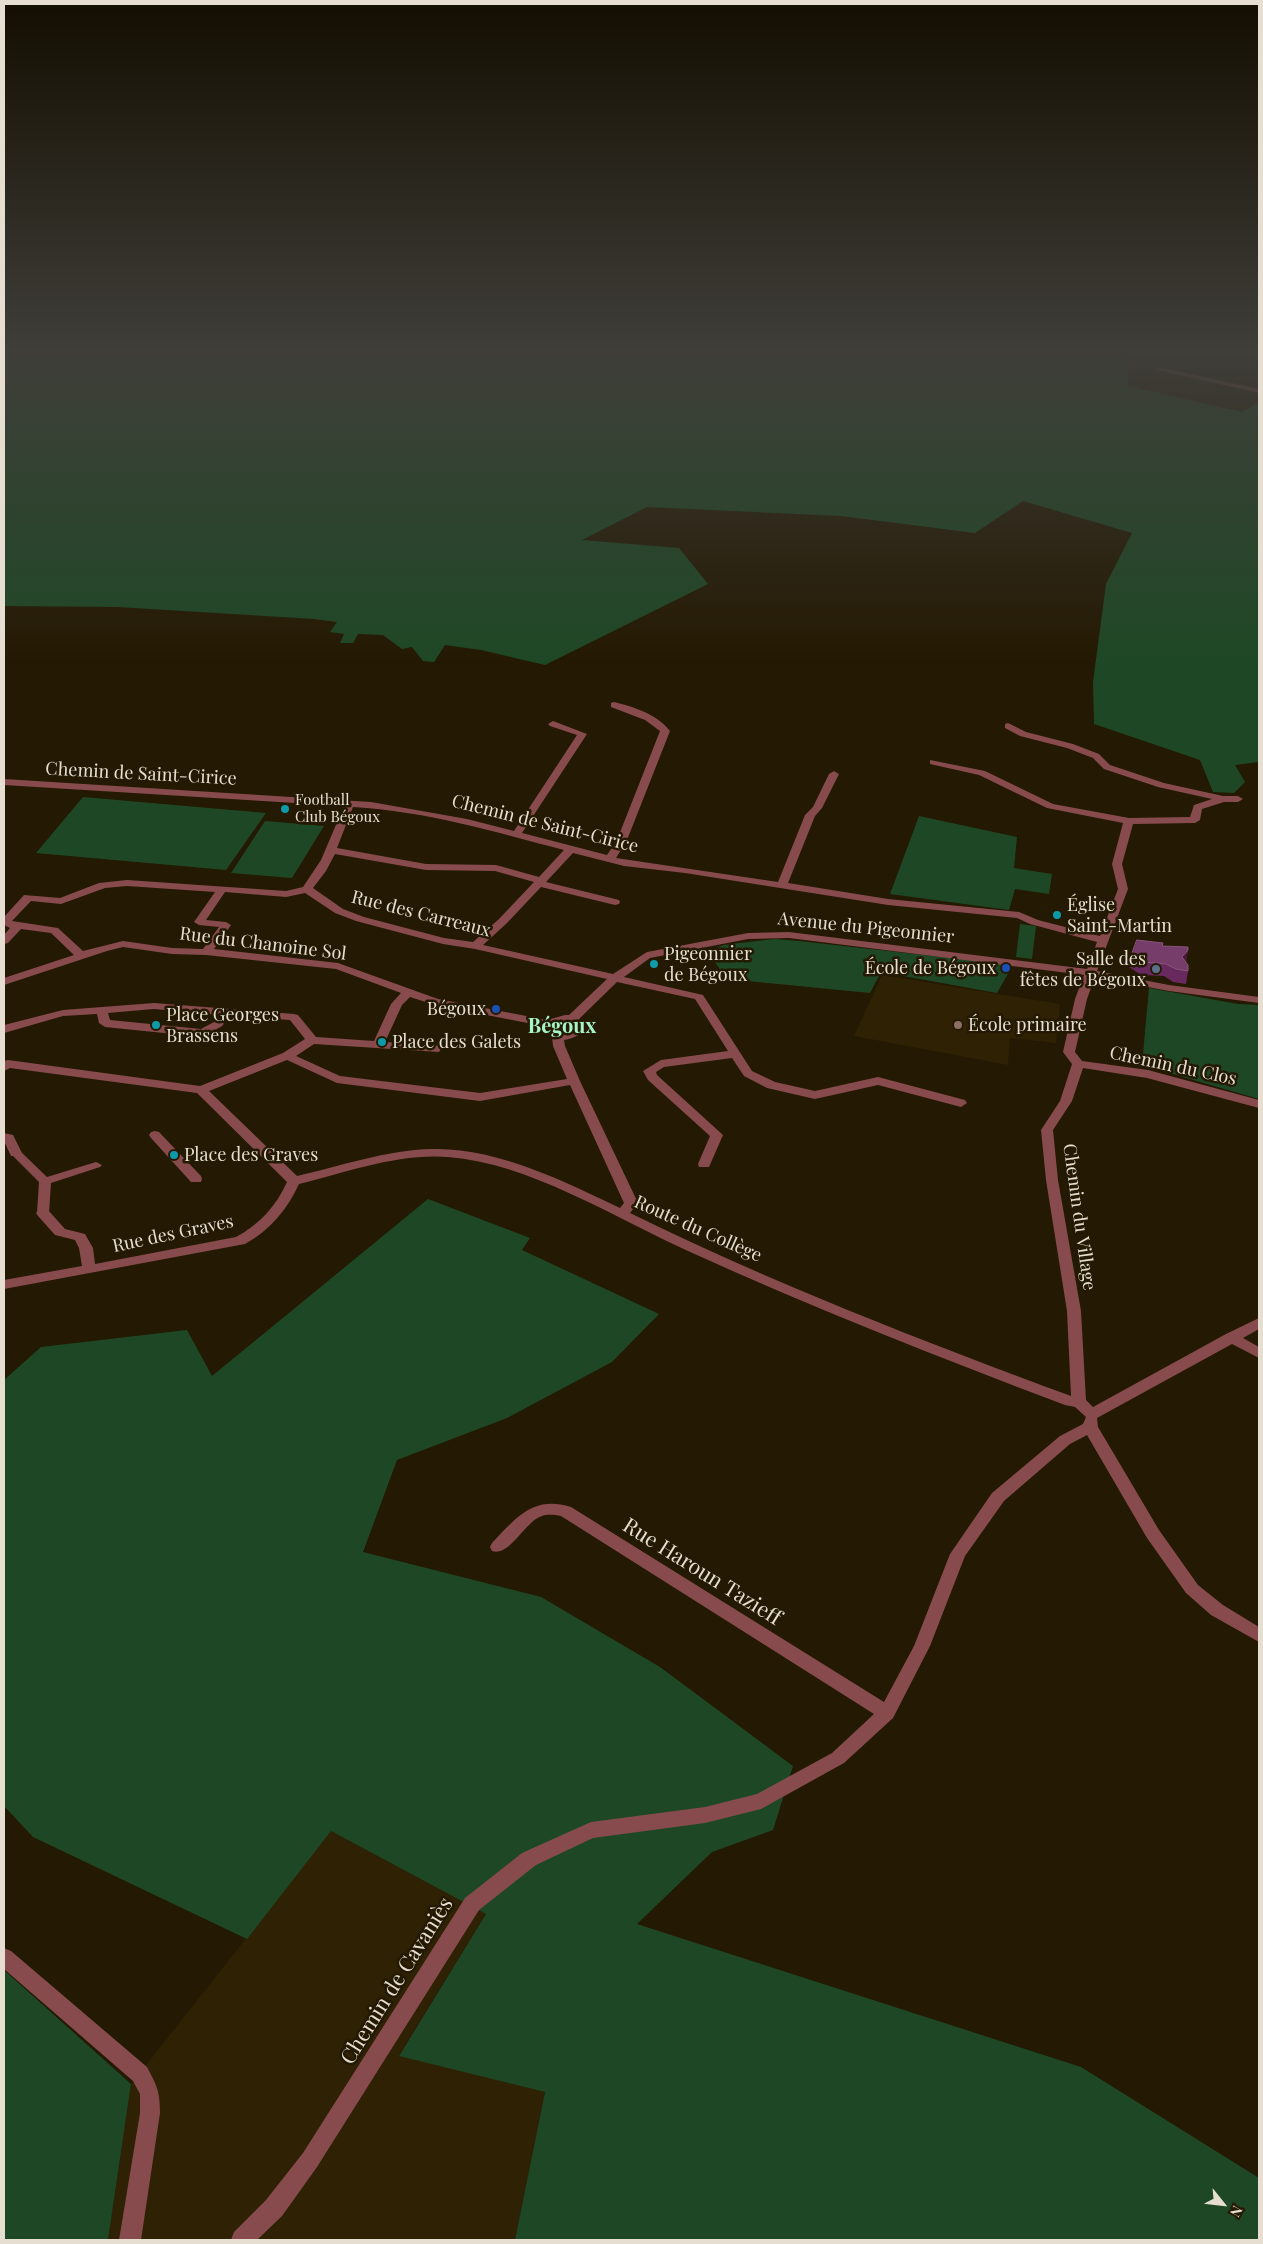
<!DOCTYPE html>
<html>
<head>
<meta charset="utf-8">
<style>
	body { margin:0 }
	#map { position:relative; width:1263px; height:2244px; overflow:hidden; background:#241902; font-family:"Playfair Display",serif }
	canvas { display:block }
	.frame { position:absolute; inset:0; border:5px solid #e6dfd1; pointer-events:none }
	.north { position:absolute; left:1198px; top:2179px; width:50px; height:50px; -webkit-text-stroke:4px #241902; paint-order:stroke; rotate:119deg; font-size:14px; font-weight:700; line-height:20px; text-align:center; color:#e6dfd1 }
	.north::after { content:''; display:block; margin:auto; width:18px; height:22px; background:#e6dfd1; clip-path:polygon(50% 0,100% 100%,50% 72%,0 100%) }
</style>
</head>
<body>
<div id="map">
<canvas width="1263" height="2244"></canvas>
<div class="frame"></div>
<div class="north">N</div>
</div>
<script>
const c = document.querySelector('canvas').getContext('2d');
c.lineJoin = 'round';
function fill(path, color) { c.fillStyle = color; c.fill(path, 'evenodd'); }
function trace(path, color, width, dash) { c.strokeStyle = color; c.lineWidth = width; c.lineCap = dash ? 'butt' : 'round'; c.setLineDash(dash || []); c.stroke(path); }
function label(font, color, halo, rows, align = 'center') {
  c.font = font + ' "Playfair Display",serif'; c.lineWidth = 5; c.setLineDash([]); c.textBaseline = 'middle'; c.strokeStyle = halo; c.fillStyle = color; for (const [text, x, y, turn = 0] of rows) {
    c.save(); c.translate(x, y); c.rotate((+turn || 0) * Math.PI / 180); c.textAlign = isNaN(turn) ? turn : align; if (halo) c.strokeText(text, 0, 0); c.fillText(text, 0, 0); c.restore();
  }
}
const built = new Path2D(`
	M882,975L1060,1004L1056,1043L1010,1038L1008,1065L854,1036Z
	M331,1831L486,1914L399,2055L545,2092L515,2240H108L131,2084Z`);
const green = new Path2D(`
	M4,352H1194L1192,355L1148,353L1129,360L1128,386L1242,412L1259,402V762L1235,765L1245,782L1234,793L1213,792L1200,760L1094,724L1093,682L1106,584L1132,533L1023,501L975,533L841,516L647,507L582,540L679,548L708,584L545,665L481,650L445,645L434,662L423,661L412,647L402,649L383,635L358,634L353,643H340L344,634L330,632L337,622L314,619L118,607L4,606Z
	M83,797L266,813L226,870L36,853Z
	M919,816L1017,837L1014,868L1052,874L1049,894L1015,889L1009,910L890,894Z
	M265,821L324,826L292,878L231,873Z
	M1020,924L1036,926L1032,959L1016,957Z
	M774,939L799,941L1013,965L997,993L881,972L870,993L727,979L712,958L703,955L723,945Z
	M1149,988L1238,1004L1259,1005V1099L1142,1065Z
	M428,1199L530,1238L522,1250L659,1314L612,1362L507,1418L397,1460L363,1552L541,1597L660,1667L793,1766L773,1830L712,1852L637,1924L1081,2067L1259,2178V2240H515L545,2092L399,2056L486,1914L331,1831L247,1939L33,1837L4,1806V1380L41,1347L187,1330L212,1376Z
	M4,1970L131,2084L108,2240H4Z`);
const pedestrian = new Path2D(`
	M16,1150L20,1151L47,1177L96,1162L102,1165L100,1167L51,1183L49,1213L43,1217L37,1213L39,1182L10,1153L12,1151Z`);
const minor = new Path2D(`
	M1159,367L1259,389V393L1157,370Z
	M614,702C634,707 657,714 670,731L627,840L616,858L778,882L805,815L813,807L829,774L834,771L839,774L822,808L815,816L788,883L888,899L1019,912L1038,920L1100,936L1118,889L1112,864L1123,823L1047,808L979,775L930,764V760L985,771L1053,804L1129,818L1190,817L1194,805L1212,799L1158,787L1104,769L1093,758L1067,748L1020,736L1005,728V724L1008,723L1026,732L1073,744L1099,754L1110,765L1164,783L1223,796H1238L1243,799L1238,802H1224L1202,809L1200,820L1195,823L1133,824L1122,864L1128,889L1097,971L1169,985L1259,997V1003L1169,991L1095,977L1087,999L1075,1052L1082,1061L1148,1070L1259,1100V1108L1147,1078L1083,1068L1072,1101L1053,1130L1058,1180L1081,1311L1086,1400L1093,1407L1226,1334L1259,1318V1329L1243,1338L1259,1347V1358L1232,1344L1097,1418L1098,1427L1159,1530L1198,1585L1223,1605L1259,1627V1642L1211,1615L1186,1593L1147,1538L1087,1435L1070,1444L1004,1501L965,1556L930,1646L893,1718L844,1763L761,1809L705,1823L593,1838L536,1865L479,1910L317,2167L282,2216L257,2240H231L234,2232L266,2200L303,2153L465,1898L522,1853L591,1822L705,1807L757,1794L832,1753L874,1714L561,1516C555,1515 548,1514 542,1516C524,1522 510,1557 492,1551L490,1547L492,1543C516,1518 533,1495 571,1507L884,1702L914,1646L950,1554L992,1493L1060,1436L1083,1424L1086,1417L1075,1407L1065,1405C938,1357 811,1307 688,1251C615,1218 529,1163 448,1157C399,1153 347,1172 299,1184C287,1210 270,1230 245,1244L4,1289V1280L82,1266L79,1248L75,1240L55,1235L38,1216L36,1213L38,1210H48L65,1229L85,1234L93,1248L95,1264L236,1237C260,1224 276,1206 287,1182L197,1093L10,1068L4,1071V1061L8,1060L200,1086L283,1053L305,1039L290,1020L231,1016L222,1026L203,1037L105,1027L99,1023L97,1014L63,1016L4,1033V1025L63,1010L154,1003L294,1014L298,1015L316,1037L374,1041L391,1004L401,993L336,969L206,955L172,954L123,947L107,951L4,985V978L74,955L51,933L21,929L8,943L4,944V935L10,928L4,925V917L24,895L60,898L99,883L127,880L286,891L303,887L321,860L344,806L4,785V779L371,802L467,819L514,831L577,735L550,726L548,724L553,721L587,734L522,833L607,855L617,840L660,731L645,720L611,707V703ZM353,807C425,811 495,832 564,850L539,877L496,865L426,864L337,848ZM573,853L624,866L685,873L888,905L1017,918L1030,924L1097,942L1087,969L789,932L748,933L647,952L613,974L483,945L507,923L541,887L615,905L619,904L620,902L619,900L546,882ZM335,854L426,870L495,871L534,882L499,919L473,942L444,938L364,917L343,909L313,888L326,871ZM127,886L215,892L194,922L199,925L219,927L203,949L172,948L123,941L83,951L58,928L12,921L31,901L61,904L105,888ZM225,892L286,897L305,893L335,913L356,921L443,944L475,949L607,979L569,1015H565L547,1020L438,999L338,963L214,949L231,925L226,922L206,920ZM789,938L1084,975L1075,999L1063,1052L1072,1064L1060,1101L1041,1130L1046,1180L1067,1311L1071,1396C922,1341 773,1283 630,1213L638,1203L580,1081L565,1046L564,1040C575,1038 581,1035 586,1026L579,1019L617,982L695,999L728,1051L661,1060L643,1071L648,1080L710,1136L698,1164L699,1167H709L723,1135L657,1075L656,1072L664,1067L732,1058L744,1076L767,1088L815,1099L878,1085L961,1107L967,1103L965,1100L878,1077L815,1091L775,1082L752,1071L703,995L624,977L650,958L748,939ZM410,997L435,1005L543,1026L541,1029L552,1037L553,1046L567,1079L480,1093L340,1076L296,1056L314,1044L439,1052L441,1049L439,1046L435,1045L385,1042L402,1005ZM154,1009L220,1015L214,1022L201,1029L110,1020L108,1013ZM564,1022L574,1026L570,1031L560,1032L553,1028L556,1024ZM287,1060L337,1083L480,1101L570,1085L624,1203L620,1208C564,1181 495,1147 432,1149C386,1150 341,1166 297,1176L209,1091Z
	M155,1131L159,1132L201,1176L202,1179L201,1182H191L151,1138L149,1135L151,1132Z
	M4,1133L13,1135L22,1153L21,1156H11L4,1141Z
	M4,1948L11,1951L147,2067C157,2086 160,2091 160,2113L141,2240H119L140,2113V2094L133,2081L4,1969Z`);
const wall = new Path2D(`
	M1162,946L1188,950L1186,962L1188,971L1186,984L1173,982L1164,976L1141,975L1129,967L1132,954Z`);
const shadedWall = new Path2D(`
	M1188,950L1186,962L1182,957Z`);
const building = new Path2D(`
	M1137,940L1163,943L1162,946L1188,947V950L1182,957L1188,965V971L1176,969L1166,964L1143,962L1132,954Z`);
const markers = [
	[285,809,5,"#0f9aa8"],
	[1057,915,5,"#0f9aa8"],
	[654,964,5,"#0f9aa8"],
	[1006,968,5,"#1a4fb4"],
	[1156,969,5,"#5c6f8a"],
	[496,1009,5,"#1a4fb4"],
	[156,1025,5,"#0f9aa8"],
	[958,1025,5,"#8d6e63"],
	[382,1042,5,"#0f9aa8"],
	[174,1155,5,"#0f9aa8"]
];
const farPoinames = [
	["Football",295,800],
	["Club Bégoux",295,817]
];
const streetNames = [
	["Chemin de Saint-Cirice",141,774,3],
	["Chemin de Saint-Cirice",545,824,14],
	["Rue des Carreaux",421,914,14],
	["Avenue du Pigeonnier",866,928,6],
	["Rue du Chanoine Sol",263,944,7],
	["Chemin du Clos",1173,1066,12],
	["Chemin du Village",1079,1217,82],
	["Route du Collège",698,1229,24],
	["Rue des Graves",173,1234,-12]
];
const poiNames = [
	["Église",1067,905],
	["Saint-Martin",1067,926],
	["Pigeonnier",664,954],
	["de Bégoux",664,975],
	["Salle des",1146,959,"right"],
	["fêtes de Bégoux",1146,980,"right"],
	["École de Bégoux",996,968,"right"],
	["Bégoux",486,1009,"right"],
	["Place Georges",166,1015],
	["Brassens",166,1036],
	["École primaire",968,1025],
	["Place des Galets",392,1042],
	["Place des Graves",184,1155]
];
const quarterNames = [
	["Bégoux",562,1027]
];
const nearStreetnames = [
	["Rue Haroun Tazieff",702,1572,32],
	["Chemin de Cavaniès",397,1981,-58]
];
fill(built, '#2f2104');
fill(green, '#1e4825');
fill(pedestrian, '#874b4d');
fill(minor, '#874b4d');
fill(wall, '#68295e');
fill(shadedWall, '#471a34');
fill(building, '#763c6a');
trace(building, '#88567a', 1);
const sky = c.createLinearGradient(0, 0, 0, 666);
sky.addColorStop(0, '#140e01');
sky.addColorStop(0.53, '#3f3e39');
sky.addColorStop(1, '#3f3e3900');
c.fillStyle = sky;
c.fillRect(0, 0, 1263, 666);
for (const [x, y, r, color] of markers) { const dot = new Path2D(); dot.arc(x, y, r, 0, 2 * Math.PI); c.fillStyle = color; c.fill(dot); trace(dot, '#241902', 2); }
label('15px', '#e6dfd1', '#241902', farPoinames, 'left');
label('18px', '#e6dfd1', '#241902', streetNames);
label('18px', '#e6dfd1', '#241902', poiNames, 'left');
label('bold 20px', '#a6f5c8', '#241902', quarterNames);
label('21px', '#e6dfd1', '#241902', nearStreetnames);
</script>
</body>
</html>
